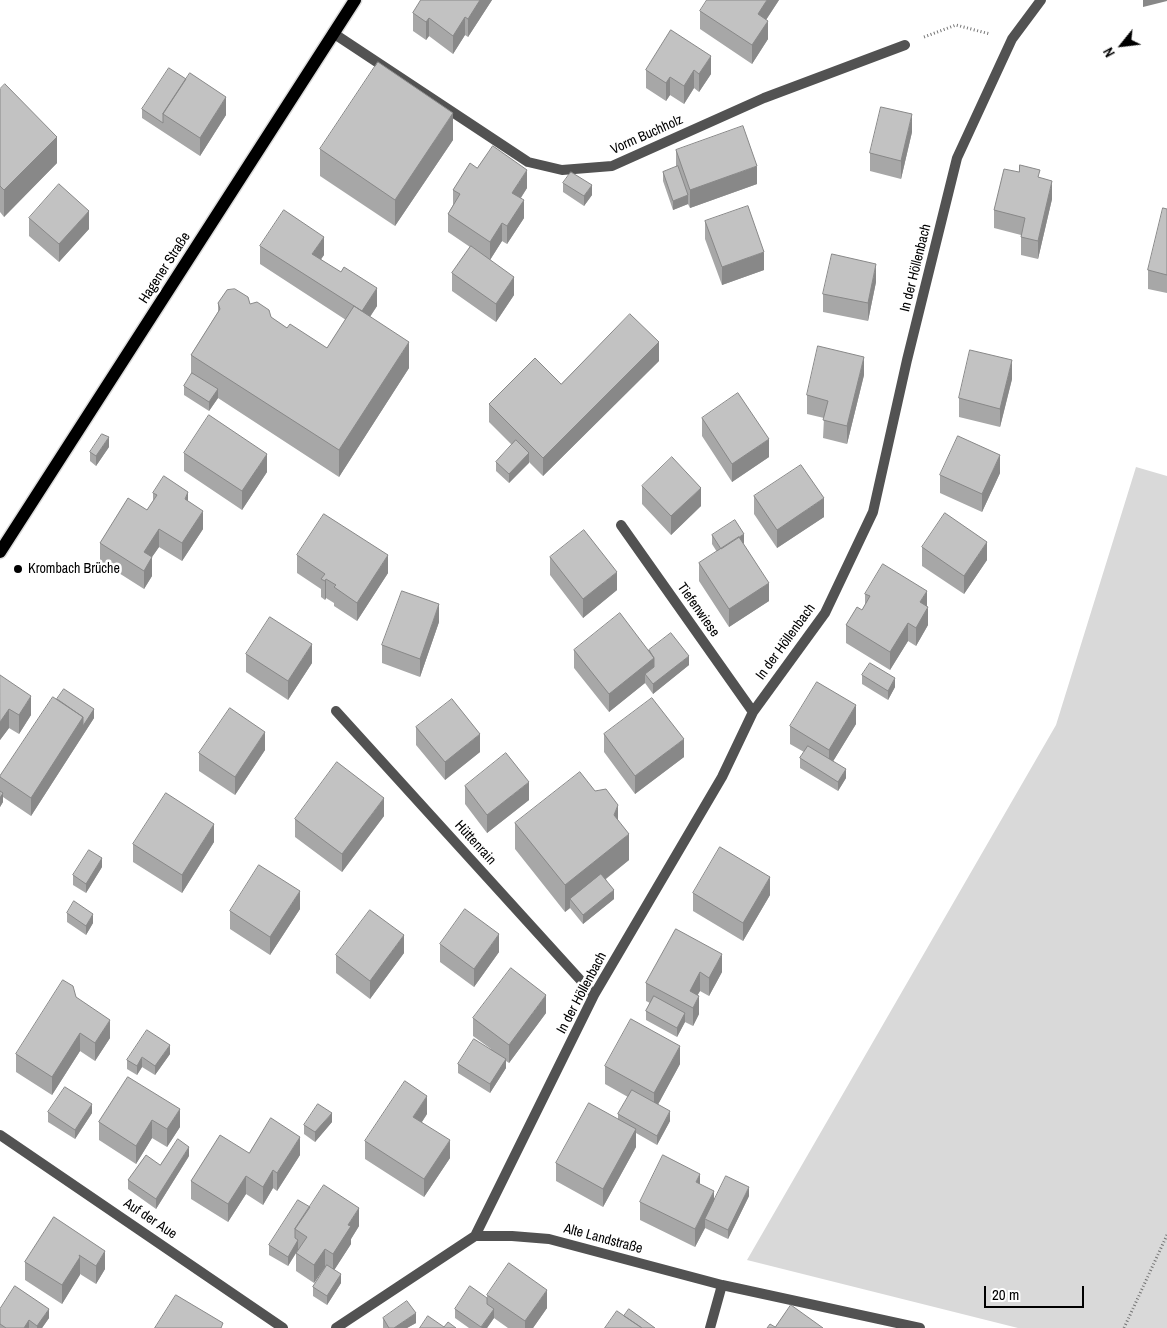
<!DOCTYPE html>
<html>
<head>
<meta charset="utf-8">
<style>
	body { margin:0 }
	#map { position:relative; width:1167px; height:1328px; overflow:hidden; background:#fff; font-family:"Archivo Narrow",sans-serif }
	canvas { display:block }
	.north { position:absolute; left:1097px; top:20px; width:50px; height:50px; -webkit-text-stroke:4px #fff; paint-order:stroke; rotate:241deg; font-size:14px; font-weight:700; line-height:20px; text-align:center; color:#000 }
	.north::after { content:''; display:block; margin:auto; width:18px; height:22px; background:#000; clip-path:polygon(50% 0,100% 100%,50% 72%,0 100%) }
	.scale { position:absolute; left:984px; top:1286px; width:100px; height:22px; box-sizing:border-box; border:2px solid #000; border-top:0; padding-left:6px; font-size:15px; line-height:18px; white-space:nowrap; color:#000; -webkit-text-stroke:4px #fff; paint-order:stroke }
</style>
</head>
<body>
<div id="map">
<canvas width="1167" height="1328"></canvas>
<div class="north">N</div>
<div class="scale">20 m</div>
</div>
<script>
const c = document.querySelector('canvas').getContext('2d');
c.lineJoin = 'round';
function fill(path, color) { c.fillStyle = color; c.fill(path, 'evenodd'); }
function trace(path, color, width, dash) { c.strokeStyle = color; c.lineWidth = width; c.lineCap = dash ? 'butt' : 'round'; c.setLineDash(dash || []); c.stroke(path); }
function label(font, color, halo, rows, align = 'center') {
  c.font = font + ' "Archivo Narrow",sans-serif'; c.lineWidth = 5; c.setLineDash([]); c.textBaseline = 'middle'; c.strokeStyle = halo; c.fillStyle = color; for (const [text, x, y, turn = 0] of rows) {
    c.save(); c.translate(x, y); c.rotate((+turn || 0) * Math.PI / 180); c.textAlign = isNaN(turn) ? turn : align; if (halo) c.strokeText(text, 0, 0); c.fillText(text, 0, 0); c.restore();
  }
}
const green = new Path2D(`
	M1136,467L1167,476V1328H1018L747,1260L1056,725Z`);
const path = new Path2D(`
	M924,37L956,25L990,34
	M1124,1328L1167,1235`);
const minor = new Path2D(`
	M333,33L528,162L562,170L612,166L764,98L905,45
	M621,525L753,712
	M336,711L594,995
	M0,1135L283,1328
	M475,1236L594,995L722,777L753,712L825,613L873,512L907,360L957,158L1012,39L1041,0
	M475,1236H512L549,1239L722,1285L920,1328
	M336,1328L475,1236
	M710,1328L722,1285`);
const primary = new Path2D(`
	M0,552L355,0`);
const wall = new Path2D(`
	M421,0H492L468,37L465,35L453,54L429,36L426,40L413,31V13Z
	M779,0L766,20L768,39L752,64L700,29V11Z
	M671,30L711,74L699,92L694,88L684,104L670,95L666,101L646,88V70Z
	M0,89L57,163L4,217L0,212Z
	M142,109L226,115L200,156L142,118Z
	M912,132L901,179L870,171V153Z
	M453,140L395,226L320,176V149Z
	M676,150L757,184L690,208L688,204L673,210L663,181V172L676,167Z
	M477,168L527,188L521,198L524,218L507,244L502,241L490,260L514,295L496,322L452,291V273L470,247L448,232V214L453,205V190Z
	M1040,178L1052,199L1038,259L1021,255V235L994,228V210Z
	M563,183L592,195L584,206L563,192Z
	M1167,209V293L1148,289V270Z
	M29,218L89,229L59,262L29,236Z
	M705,221L764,270L722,285L705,239Z
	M260,246L324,255L321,259L377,306L370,317L409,368L339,477L218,398L209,411L184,395V386L191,375V355L218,312V303L250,304L287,328L327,348L346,320L260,264Z
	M876,282L868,321L823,312V294Z
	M659,361L543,476L529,462L509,483L496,471V462L512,445L489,422V404L561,384Z
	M864,375L847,444L823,438L824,418L807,414V395Z
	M1012,379L1000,427L959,417V398Z
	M702,418L769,457L732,482L702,436Z
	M109,447L96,466L90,461V452Z
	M184,453L267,472L242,510L184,471Z
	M1000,473L982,512L940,493V475Z
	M642,486L701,506L671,535L642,504Z
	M153,493L188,501L203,529L182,561L159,547L152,557V576L144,589L100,561V543L147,510L153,501Z
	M754,496L824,517L777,548L754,514Z
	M712,535L744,543L743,544L769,601L729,627L699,581V563L717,552L712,544Z
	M922,547L987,560L964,594L922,566Z
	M297,555L388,573L357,621L334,606V603L326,598L325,600L321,597V589L297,573Z
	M550,557L617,590L583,618L550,575Z
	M865,594L927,606L928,625L916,646L908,641L890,670L846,643V625L862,610L865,606Z
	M439,622L420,677L382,663V645Z
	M574,650H649L689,665L653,694L645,683L609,712L574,668Z
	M246,654L312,663L288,700L246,672Z
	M0,675L31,715L19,734L9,728L0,740Z
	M862,675L895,687L888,700L862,684Z
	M57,699L94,718L31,816L3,797V802L0,807V776Z
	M856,724L833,761L846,778L838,791L800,768V758L804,752L790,744V726Z
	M416,727L480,752L445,780L416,745Z
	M604,734L684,757L635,794L604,752Z
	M265,750L235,795L199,771V753Z
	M465,786L529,800L487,833L465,804Z
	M384,816L342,872L295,837V819Z
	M618,820L629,860L606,879L614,899L583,924L570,908L565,912L515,849V823Z
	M214,842L182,893L133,862V844Z
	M102,867L86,893L73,885V875Z
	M693,893L770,895L743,941L693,911Z
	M300,909L270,955L230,929V911Z
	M67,913L93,923L86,935L67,922Z
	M676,929L722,972L709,996L700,991L697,995L699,1014L693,1026L685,1022L677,1037L646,1020V1011L650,1003L646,1001V983Z
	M440,944L499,952L474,987L440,962Z
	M404,953L370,999L336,973V955Z
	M76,997L110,1038L95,1061L80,1051L52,1095L16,1072V1054Z
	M546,1013L509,1063L506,1061V1068L490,1093L458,1073V1064L491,1049L473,1036V1018Z
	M170,1054L155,1075L142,1067L137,1075L127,1069V1060Z
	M680,1064L658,1104L670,1121L657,1145L636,1133V1147L603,1207L556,1181V1163L618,1119V1114L628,1097L605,1084V1066Z
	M128,1077L180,1127L167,1147L152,1138L136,1164L99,1140V1122Z
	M48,1112L92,1113L75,1139L48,1122Z
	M427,1114L422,1122L450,1158L424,1197L365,1159V1141Z
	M332,1122L315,1142L304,1134V1125Z
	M249,1153L300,1155L277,1191L273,1188L263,1205L246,1194L228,1222L191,1199V1181Z
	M189,1156L156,1209L128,1189V1180Z
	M700,1184L714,1199L749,1196L728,1239L705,1228L695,1247L640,1220V1202Z
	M310,1207L359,1226L351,1239V1244L334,1270L341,1283L327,1305L313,1296V1287L325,1267L314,1283L296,1271V1253L298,1249L288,1266L269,1255V1245Z
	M54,1217L105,1269L96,1284L80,1274L62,1304L25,1280V1262Z
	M487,1295L547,1308L533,1328H508L494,1318L487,1328H469L455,1318V1309L487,1298Z
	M0,1309L49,1318L42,1328H0Z
	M383,1318L416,1323L407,1328H383Z`);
const shadedWall = new Path2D(`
	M480,0H492L468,37V19Z
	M767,0H779L758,32V14Z
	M1143,0H1167V1L1143,7Z
	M465,17V35L453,54V36Z
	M429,18V36L426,40V22Z
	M768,21V39L752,64V45Z
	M711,56V74L699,92V74Z
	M694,70V88L684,104V86Z
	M670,77V95L666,101V83Z
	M226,97V115L200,156V138Z
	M453,113V140L395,226V200Z
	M912,114V132L901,179V161Z
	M57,137V163L4,217V190Z
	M757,166V184L690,208V190Z
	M527,170V188L512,211V193Z
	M1052,181V199L1038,259V241Z
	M592,185V195L584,206V196Z
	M688,195V204L673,210V201Z
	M524,200V218L507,244V226Z
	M89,211V229L59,262V244Z
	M502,223V241L490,260V242Z
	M324,237V255L312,272V254Z
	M764,252V270L722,285V267Z
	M876,264V282L868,321V303Z
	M514,277V295L496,322V304Z
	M377,288V306L361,330V312Z
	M409,342V368L339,477V450Z
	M659,342V361L543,476V458Z
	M864,357V375L847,444V426Z
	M1012,360V379L1000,427V409Z
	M218,389V398L209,411V402Z
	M109,437V447L96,466V456Z
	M769,439V457L732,482V464Z
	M529,453V463L509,483V474Z
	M267,454V472L242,510V491Z
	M1000,455V473L982,512V494Z
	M701,488V506L671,535V516Z
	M188,492V510L185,499Z
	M824,498V517L777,548V530Z
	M203,511V529L182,561V543Z
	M159,529V547L152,557V576L144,589V552Z
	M744,534V543L721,558V549Z
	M987,542V560L964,594V576Z
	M388,555V573L357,621V603Z
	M617,572V590L583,618V599Z
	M326,579V598L325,600V581Z
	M769,583V601L729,627V609Z
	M927,591V609L928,607V625L916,646V628L920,602Z
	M439,604V622L420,677V659Z
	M908,623V641L890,670V652Z
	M312,644V663L288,700V681Z
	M689,656V665L653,694V684Z
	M654,658V676L645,674V683L609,712V694Z
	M895,678V687L888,700V691Z
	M31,696V715L19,734V715Z
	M856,705V724L829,768V750Z
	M9,709V728L0,740V722Z
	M94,709V718L31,816V798L83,717Z
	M265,732V750L235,795V777Z
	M480,734V752L445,780V762Z
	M684,739V757L635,794V776Z
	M846,769V778L838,791V782Z
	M529,782V800L487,833V815Z
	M3,793V802L0,807V798Z
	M384,798V816L342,872V854Z
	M618,805V831L614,815Z
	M214,824V842L182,893V875Z
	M629,834V860L574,904L570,899V908L565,912V885Z
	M102,858V867L86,893V884Z
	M770,877V895L743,941V923Z
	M614,890V899L583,924V915Z
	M300,891V909L270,955V937Z
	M93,914V923L86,935V926Z
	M499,934V952L474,987V969Z
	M404,935V953L370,999V981Z
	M722,954V972L709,996V978Z
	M700,972V991L691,1007L690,991Z
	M546,995V1013L509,1063V1045Z
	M699,996V1014L693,1026V1008Z
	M685,1013V1022L677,1037V1028Z
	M110,1020V1038L95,1061V1043Z
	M80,1033V1051L52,1095V1077Z
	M170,1045V1054L155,1075V1066Z
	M680,1046V1064L654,1112V1093Z
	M142,1057V1067L137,1075V1066Z
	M506,1059V1068L490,1093V1084Z
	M427,1096V1114L413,1135V1117Z
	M92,1104V1113L75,1139V1130Z
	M180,1109V1127L167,1147V1129Z
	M670,1111V1121L657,1145V1136Z
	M332,1113V1122L315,1142V1132Z
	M152,1120V1138L136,1164V1146Z
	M636,1129V1147L603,1207V1189Z
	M300,1137V1155L277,1191V1173Z
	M450,1140V1158L424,1197V1179Z
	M189,1147V1156L156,1209V1199Z
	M273,1170V1188L263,1205V1187Z
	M700,1174V1192L696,1182Z
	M246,1176V1194L228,1222V1204Z
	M749,1187V1196L728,1239V1230Z
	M714,1191V1209L705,1219V1228L695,1247V1229Z
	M359,1208V1226L351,1239V1244L333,1272V1254L348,1225Z
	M298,1240V1250L288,1266V1257Z
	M325,1249V1267L314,1283V1265Z
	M105,1251V1269L96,1284V1266Z
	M80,1257V1275L62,1304V1285Z
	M341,1274V1283L327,1305V1296Z
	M547,1290V1308L533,1328H525V1321Z
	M49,1309V1318L42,1328H37V1326Z
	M494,1309V1318L487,1328H481Z
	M416,1313V1323L407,1328H394Z
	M29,1320V1328H24Z`);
const building = new Path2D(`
	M421,0H480L468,19L465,17L453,36L429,18L426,22L413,13Z
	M707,0H767L758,14L768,21L752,45L700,11Z
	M671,30L711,56L699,74L694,70L684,86L670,77L666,83L646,70Z
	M378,62L453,113L395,200L320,149Z
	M169,68L186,79L163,114V123L142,109Z
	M190,73L226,97L200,138L163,114Z
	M5,84L57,137L4,190L0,186V89Z
	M881,107L912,114L901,161L870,153Z
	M743,126L757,166L690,190L676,150Z
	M493,146L527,170L512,193L524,200L507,226L502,223L490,242L448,214L460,194L453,190L470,163L477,168Z
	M1020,165L1040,170L1038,177L1052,181L1038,241L1021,237L1025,218L994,210L1004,169L1019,172Z
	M678,166L688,195L673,201L663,172Z
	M571,172L592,185L584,196L563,183Z
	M59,184L89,211L59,244L29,218Z
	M748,206L764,252L722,267L705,221Z
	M1163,208L1167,209V275L1148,270Z
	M284,210L324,237L312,254L341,272L344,267L377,288L362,311L260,246Z
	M471,246L514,277L496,304L452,273Z
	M832,254L876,264L868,303L823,294Z
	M235,289L248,297L250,304L257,302L269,310L271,317L287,328L290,324L327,348L354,306L409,342L339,450L191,355L220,309L218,303L227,290Z
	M630,314L659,342L543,458L489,404L535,358L561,384Z
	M818,346L864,357L847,426L823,420L828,401L807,395Z
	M970,350L1012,360L1000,409L959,398Z
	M192,373L218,389L209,402L184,386Z
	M738,393L769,439L732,464L702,418Z
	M209,415L267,454L242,491L184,453Z
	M102,434L109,437L96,456L90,452Z
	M958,436L1000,455L982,494L940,475Z
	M516,440L529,453L509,474L496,462Z
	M672,457L701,488L671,516L642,486Z
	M801,465L824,498L777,530L754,496Z
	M164,476L188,492L185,499L203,511L182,543L159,529L144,552L152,557L144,571L100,543L128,498L147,510L157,495L153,493Z
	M945,513L987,542L964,576L922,547Z
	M324,514L388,555L357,603L334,587L336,585L326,579L325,581L321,579L325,574L297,555Z
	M735,520L744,534L721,549L712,535Z
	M584,530L617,572L583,599L550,557Z
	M739,537L769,583L729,609L699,563Z
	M883,564L927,591L920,602L928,607L916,628L908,623L890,652L846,625L857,607L862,610L870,596L865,594Z
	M402,591L439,604L420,659L382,645Z
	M620,613L654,658L609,694L574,650Z
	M270,617L312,644L288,681L246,654Z
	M671,633L689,656L653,684L645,674L654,667V658L649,650Z
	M870,663L895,678L888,691L862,675Z
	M0,675L31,696L19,715L9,709L0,722Z
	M817,682L856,705L829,750L790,726Z
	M64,689L94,709L83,726V717L57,699Z
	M53,697L83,717L31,798L0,777V776Z
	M652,698L684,739L635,776L604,734Z
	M452,699L480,734L445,762L416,727Z
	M230,708L265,732L235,777L199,753Z
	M808,746L846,769L838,782L800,758Z
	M506,753L529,782L487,815L465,786Z
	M337,762L384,798L342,854L295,819Z
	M580,772L595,791L606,789L618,805L614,815L629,834L565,885L515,823Z
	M0,791L3,793L0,798Z
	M166,793L214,824L182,875L133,844Z
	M720,847L770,877L743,923L693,893Z
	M89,850L102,858L86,884L73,875Z
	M259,865L300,891L270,937L230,911Z
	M601,874L614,890L583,915L570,899Z
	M74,901L93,914L86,926L67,913Z
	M465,909L499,934L474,969L440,944Z
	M370,910L404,935L370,981L336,955Z
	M676,929L722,954L709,978L700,972L690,991L699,996L693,1008L646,983Z
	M511,968L546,995L509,1045L473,1018Z
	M63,980L73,986L76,997L110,1020L95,1043L80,1033L52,1077L16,1054Z
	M654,996L685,1013L677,1028L646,1011Z
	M631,1019L680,1046L654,1093L605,1066Z
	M147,1030L170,1045L155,1066L142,1057L137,1066L127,1060Z
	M474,1039L506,1059L490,1084L458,1064Z
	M128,1077L180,1109L167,1129L152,1120L136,1146L99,1122Z
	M405,1081L427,1096L413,1117L450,1140L424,1179L365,1141Z
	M65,1087L92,1104L75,1130L48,1112Z
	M632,1090L670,1111L657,1136L618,1114Z
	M589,1103L636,1129L603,1189L556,1163Z
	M318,1104L332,1113L315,1132L304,1125Z
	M271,1118L300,1137L277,1173L273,1170L263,1187L246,1176L228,1204L191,1181L220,1135L249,1153Z
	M178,1139L189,1147L156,1199L128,1180L146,1155L160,1165Z
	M663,1155L700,1174L696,1182L714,1191L695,1229L640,1202Z
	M726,1176L749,1187L728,1230L705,1219Z
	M324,1185L359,1208L348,1225L351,1226L333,1254L325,1249L314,1265L296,1253L307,1237L295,1229Z
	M298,1200L310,1207L295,1229V1238L298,1240L288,1257L269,1245Z
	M54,1217L105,1251L96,1266L79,1255L80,1257L62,1285L25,1262Z
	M509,1263L547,1290L525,1321L487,1295Z
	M327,1265L341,1274L327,1296L313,1287Z
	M15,1286L49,1309L37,1326L29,1320L24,1328H6L0,1324V1309Z
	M470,1286L487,1298V1304L494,1309L481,1327L455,1309Z
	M176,1295L223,1323L221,1328H155Z
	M407,1301L416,1313L394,1328H389L383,1318Z
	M791,1305L823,1328H767L770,1324L775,1327Z
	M629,1309L655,1328H642L624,1316Z
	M617,1311L642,1328H605Z
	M428,1316L444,1327L448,1322L456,1328H420Z`);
const markers = [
	[18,569,5,"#000"]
];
const streetNames = [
	["Vorm Buchholz",647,135,-24],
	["Hagener Straße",165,268,-57],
	["In der Höllenbach",916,268,-76],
	["Tiefenwiese",698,610,55],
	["In der Höllenbach",786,642,-54],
	["Hüttenrain",475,843,48],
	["In der Höllenbach",582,993,-62],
	["Auf der Aue",150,1219,34],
	["Alte Landstraße",603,1239,15]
];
const poiNames = [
	["Krombach Brüche",28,569]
];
fill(green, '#d9d9d9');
trace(primary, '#dbdbdb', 15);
trace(path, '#747474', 3, [1, 2.5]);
trace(minor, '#525252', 10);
trace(primary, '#000', 12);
fill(wall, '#a7a7a7');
fill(shadedWall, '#888');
fill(building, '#c2c2c2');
trace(building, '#888', 1);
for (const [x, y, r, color] of markers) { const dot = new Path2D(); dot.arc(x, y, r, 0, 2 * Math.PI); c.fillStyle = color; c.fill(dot); trace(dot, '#fff', 2); }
label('14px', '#000', '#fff', streetNames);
label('14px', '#000', '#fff', poiNames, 'left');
</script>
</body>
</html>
